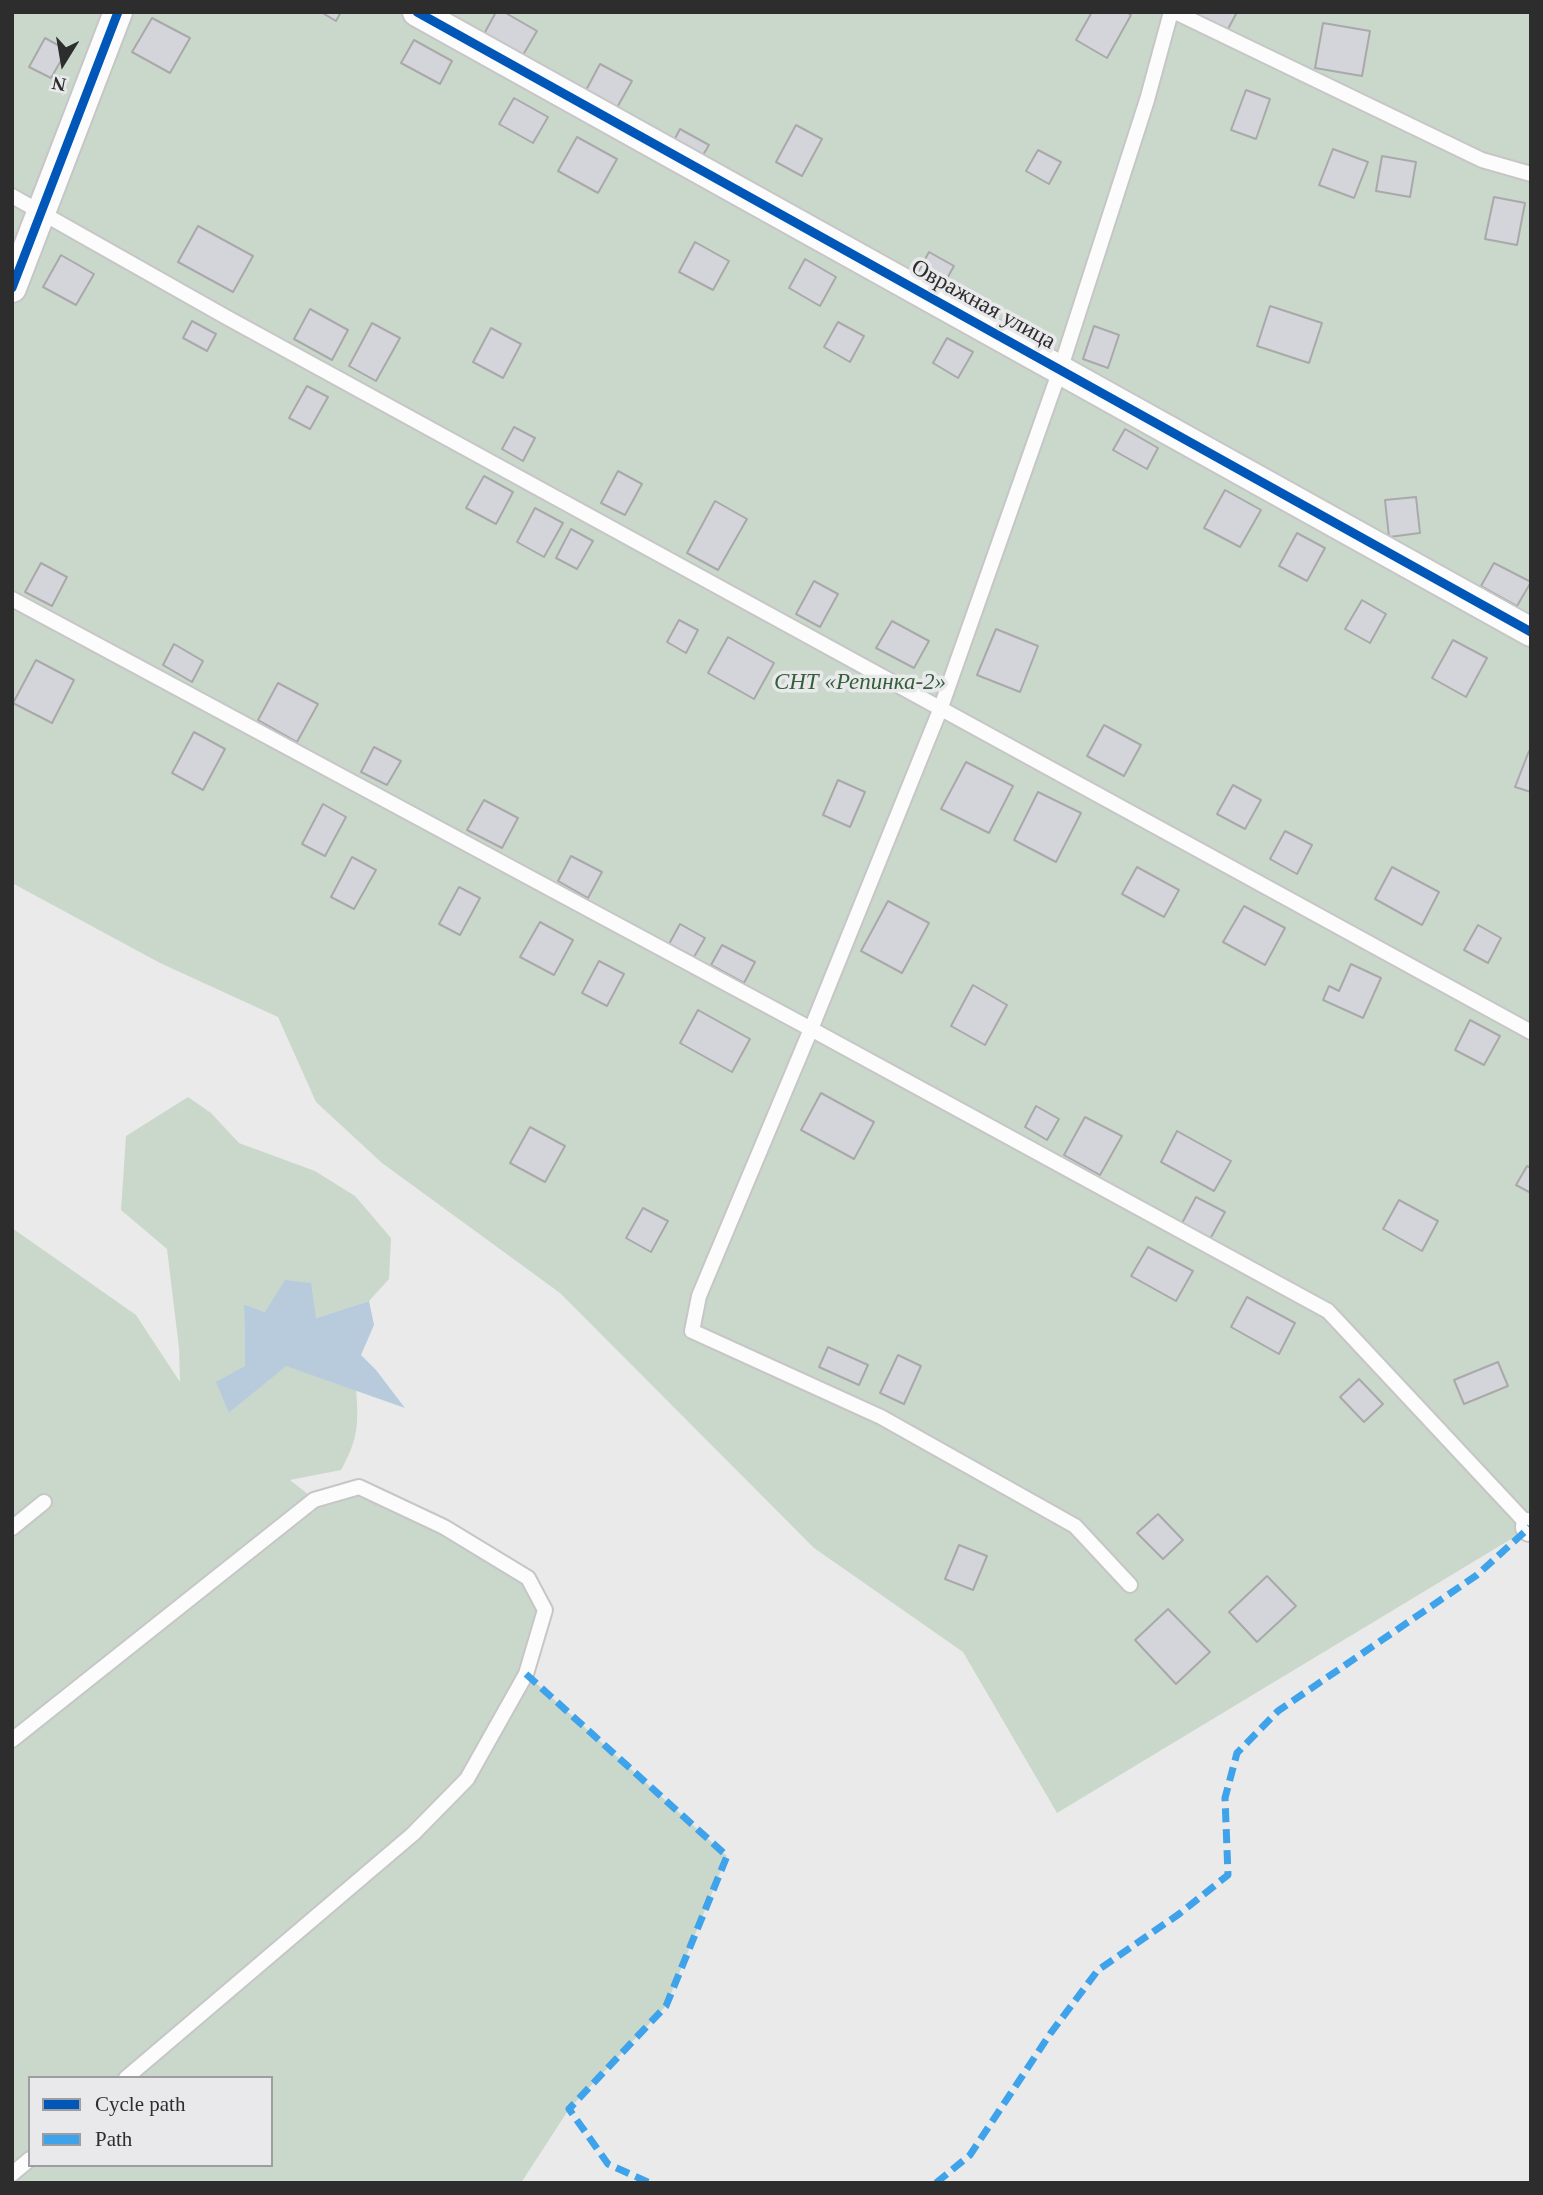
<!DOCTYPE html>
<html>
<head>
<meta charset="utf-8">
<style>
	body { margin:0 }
	#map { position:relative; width:1543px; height:2195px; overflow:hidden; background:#eaeaeb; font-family:"Times New Roman",serif }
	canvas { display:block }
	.frame { position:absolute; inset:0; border:14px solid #2d2d2e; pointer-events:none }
	.legend { position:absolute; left:28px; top:2076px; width:245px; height:91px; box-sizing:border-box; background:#e9e9ec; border:2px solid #9e9ea0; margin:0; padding:9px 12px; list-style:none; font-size:21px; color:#2d2d2e }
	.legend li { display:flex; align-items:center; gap:14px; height:35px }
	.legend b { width:35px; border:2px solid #9e9ea0 }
	.north { position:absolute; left:28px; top:28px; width:70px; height:70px; -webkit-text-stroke:5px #e9e9ec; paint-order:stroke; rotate:191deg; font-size:19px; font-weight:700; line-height:28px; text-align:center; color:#2d2d2e }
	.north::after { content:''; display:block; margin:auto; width:24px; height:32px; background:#2d2d2e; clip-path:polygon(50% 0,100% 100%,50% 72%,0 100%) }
</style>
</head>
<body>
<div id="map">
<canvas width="1543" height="2195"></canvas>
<div class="frame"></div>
<ul class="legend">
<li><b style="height:9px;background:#0057b8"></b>Cycle path</li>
<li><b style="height:9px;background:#3ea3eb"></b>Path</li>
</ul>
<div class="north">N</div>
</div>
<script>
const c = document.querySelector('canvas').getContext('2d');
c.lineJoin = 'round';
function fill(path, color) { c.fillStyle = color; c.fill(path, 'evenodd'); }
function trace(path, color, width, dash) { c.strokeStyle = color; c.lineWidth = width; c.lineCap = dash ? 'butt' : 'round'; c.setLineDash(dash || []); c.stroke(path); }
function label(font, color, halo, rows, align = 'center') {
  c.font = font + ' "Times New Roman",serif'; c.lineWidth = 7; c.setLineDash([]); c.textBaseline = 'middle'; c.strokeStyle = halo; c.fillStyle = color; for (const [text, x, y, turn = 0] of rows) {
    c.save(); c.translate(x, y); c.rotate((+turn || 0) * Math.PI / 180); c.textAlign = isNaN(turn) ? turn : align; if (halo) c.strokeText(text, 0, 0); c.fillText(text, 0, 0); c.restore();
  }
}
const green = new Path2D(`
	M12,12H1531V1527L1057,1813L963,1652L814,1548L560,1293L382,1163L316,1102L278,1017L160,963L12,883Z
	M188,1097L211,1113L239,1143L315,1171L355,1196L391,1238L389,1279L369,1301L316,1318L265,1312L244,1304L245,1366L229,1413L286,1365L356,1389C359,1423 358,1440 341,1470L290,1480L314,1499L359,1487L528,1578L545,1610L526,1674L727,1856L666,2006L569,2109L521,2183H12V1228L136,1315L180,1382L179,1348L167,1249L121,1210L126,1136ZM30,2078H271V2165H30Z`);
const water = new Path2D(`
	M285,1280L311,1283L316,1318L369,1301L374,1325L361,1355L376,1370L405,1408L286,1366L229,1413L216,1382L245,1366L244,1304L265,1312Z`);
const building = new Path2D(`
	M321,12H341L336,21Z
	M496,12H504L537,31L523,55L484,34Z
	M1092,12H1126L1131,15L1107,58L1076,40Z
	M1199,12H1237L1227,31L1197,16Z
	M152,18L190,38L170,73L132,52Z
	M1323,23L1370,31L1362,76L1315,68Z
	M45,38L67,50L51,78L29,67Z
	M414,40L452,61L440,84L401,63Z
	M600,64L632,81L615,111L584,94Z
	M1246,90L1270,99L1256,139L1231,130Z
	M514,98L548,117L533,143L499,124Z
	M796,125L822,139L802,176L776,162Z
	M680,129L709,145L697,165L669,150Z
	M577,137L617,159L598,193L558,171Z
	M1333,149L1368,162L1354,198L1319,185Z
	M1038,150L1061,162L1049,184L1026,171Z
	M1382,156L1416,162L1410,197L1376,191Z
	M1494,197L1525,203L1517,245L1485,239Z
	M198,226L253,256L233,292L178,262Z
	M695,242L729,261L713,290L679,272Z
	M929,252L954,266L936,298L911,285Z
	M61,255L94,274L76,305L43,287Z
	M805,259L836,277L820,306L789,288Z
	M1270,306L1322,323L1309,363L1257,346Z
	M310,309L348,330L332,360L294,339Z
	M192,321L216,334L207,351L183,338Z
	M838,322L864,336L850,362L824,347Z
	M372,323L400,338L376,381L349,366Z
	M1094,326L1119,335L1108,368L1083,359Z
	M491,328L521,344L503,378L473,362Z
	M947,338L973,352L958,378L933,363Z
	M307,386L328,397L310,429L289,418Z
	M514,427L535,438L523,461L502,449Z
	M1125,429L1158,448L1147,469L1113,450Z
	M618,471L642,484L625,515L601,503Z
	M484,476L513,492L496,524L466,508Z
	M1225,490L1261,510L1240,547L1204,528Z
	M1416,497L1420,533L1389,537L1385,500Z
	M715,501L747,519L718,570L687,553Z
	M535,508L563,523L544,557L517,542Z
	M571,529L593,541L577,569L556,558Z
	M1297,533L1325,548L1307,581L1279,566Z
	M41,563L67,577L52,606L25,592Z
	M1494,563L1531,582L1517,606L1481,586Z
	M814,581L838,594L820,627L796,614Z
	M1362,600L1386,614L1370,643L1345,629Z
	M679,620L698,630L686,653L667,642Z
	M892,621L929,641L914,668L876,648Z
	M996,629L1038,646L1020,692L977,675Z
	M728,637L774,663L754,699L708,673Z
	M1453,640L1487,658L1466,697L1432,678Z
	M174,644L203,661L192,682L163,665Z
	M36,660L74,680L52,723L13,703Z
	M278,683L318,704L297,742L258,720Z
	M1104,725L1141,745L1124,776L1087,756Z
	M194,732L225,749L203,790L172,773Z
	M374,747L401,761L387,785L361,772Z
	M1529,751H1531V792L1515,787Z
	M966,762L1013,786L989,833L941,809Z
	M838,780L865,792L850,827L823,815Z
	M1233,785L1261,800L1245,829L1217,814Z
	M1038,792L1081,813L1056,862L1014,840Z
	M484,800L518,818L502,848L467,830Z
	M323,804L346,817L325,856L302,844Z
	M1285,831L1312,845L1297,874L1270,859Z
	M571,856L602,872L588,898L558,881Z
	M352,857L376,870L354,909L331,897Z
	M1137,867L1179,890L1164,917L1122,894Z
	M1392,867L1439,892L1422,925L1375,899Z
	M459,887L480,898L460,935L439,924Z
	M888,901L929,923L902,973L861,951Z
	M1244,906L1285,928L1265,965L1223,942Z
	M540,922L573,940L554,975L520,957Z
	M680,924L705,938L694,957L669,944Z
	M1478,925L1501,938L1488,963L1464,950Z
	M722,945L755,962L744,983L711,965Z
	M599,961L624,974L607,1006L582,993Z
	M1351,964L1381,978L1363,1018L1323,1000L1329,986L1339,991Z
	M973,985L1007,1005L985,1045L951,1026Z
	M698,1010L750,1039L732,1072L680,1043Z
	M1470,1020L1500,1036L1484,1065L1455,1050Z
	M821,1093L874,1122L854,1159L801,1130Z
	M1036,1106L1059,1119L1047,1140L1025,1127Z
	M1085,1117L1122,1136L1100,1175L1064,1155Z
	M530,1127L565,1146L545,1182L510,1163Z
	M1177,1131L1231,1161L1214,1191L1161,1162Z
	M1527,1166L1531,1168V1193L1516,1185Z
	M1196,1197L1225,1212L1209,1241L1181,1225Z
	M1399,1200L1438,1221L1422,1251L1383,1229Z
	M643,1208L668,1221L651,1252L626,1238Z
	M1148,1247L1193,1271L1176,1301L1131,1276Z
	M1247,1297L1295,1323L1279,1354L1231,1327Z
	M828,1347L868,1365L859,1385L819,1367Z
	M898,1355L921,1366L904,1404L880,1393Z
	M1498,1362L1508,1386L1464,1404L1454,1380Z
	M1359,1379L1383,1404L1364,1422L1340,1397Z
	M1158,1514L1183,1540L1163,1559L1137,1533Z
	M959,1545L987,1556L973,1590L945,1579Z
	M1267,1576L1296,1606L1257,1642L1229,1612Z
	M1168,1609L1210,1652L1176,1684L1135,1640Z`);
const lane = new Path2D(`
	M1175,12L1482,160L1531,174
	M12,196L226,317L1531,1032
	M12,599L811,1029L1328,1311L1530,1527
	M12,1528L44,1502
	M1130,1585L1075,1526L881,1417L692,1331L699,1296L811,1029L940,710L1060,370L1147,100L1171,12
	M12,1740L314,1500L359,1487L444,1527L528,1578L545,1610L526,1674L467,1779L413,1834L126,2078
	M12,2174L30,2159`);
const street = new Path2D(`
	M417,12L1531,632
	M12,288L118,12
	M1530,1527H1531`);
const quiet = new Path2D(`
	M526,1674L727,1856L666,2006L569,2109L608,2164L650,2183
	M936,2183L970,2155L1050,2034L1098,1970L1179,1914L1228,1875L1225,1798L1237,1753L1278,1711L1477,1575L1530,1527`);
const cycleway = new Path2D(`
	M417,12L1531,632
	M12,288L118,12`);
const streetNames = [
	["Овражная улица",983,305,29]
];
const parkNames = [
	["СНТ «Репинка-2»",860,683]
];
fill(green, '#cad8cb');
fill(water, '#b7cbdd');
fill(building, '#d4d4db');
trace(building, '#a9a9aa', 2);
trace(lane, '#c6c6c7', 18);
trace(street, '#c6c6c7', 32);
trace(lane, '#fcfcfc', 14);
trace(street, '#fcfcfc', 28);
trace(quiet, '#3ea3eb', 7, [14, 7]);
trace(cycleway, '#0057b8', 9);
label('23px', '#2d2d2e', '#e9e9ec', streetNames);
label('italic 23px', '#335f39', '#e9e9ec', parkNames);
</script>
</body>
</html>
